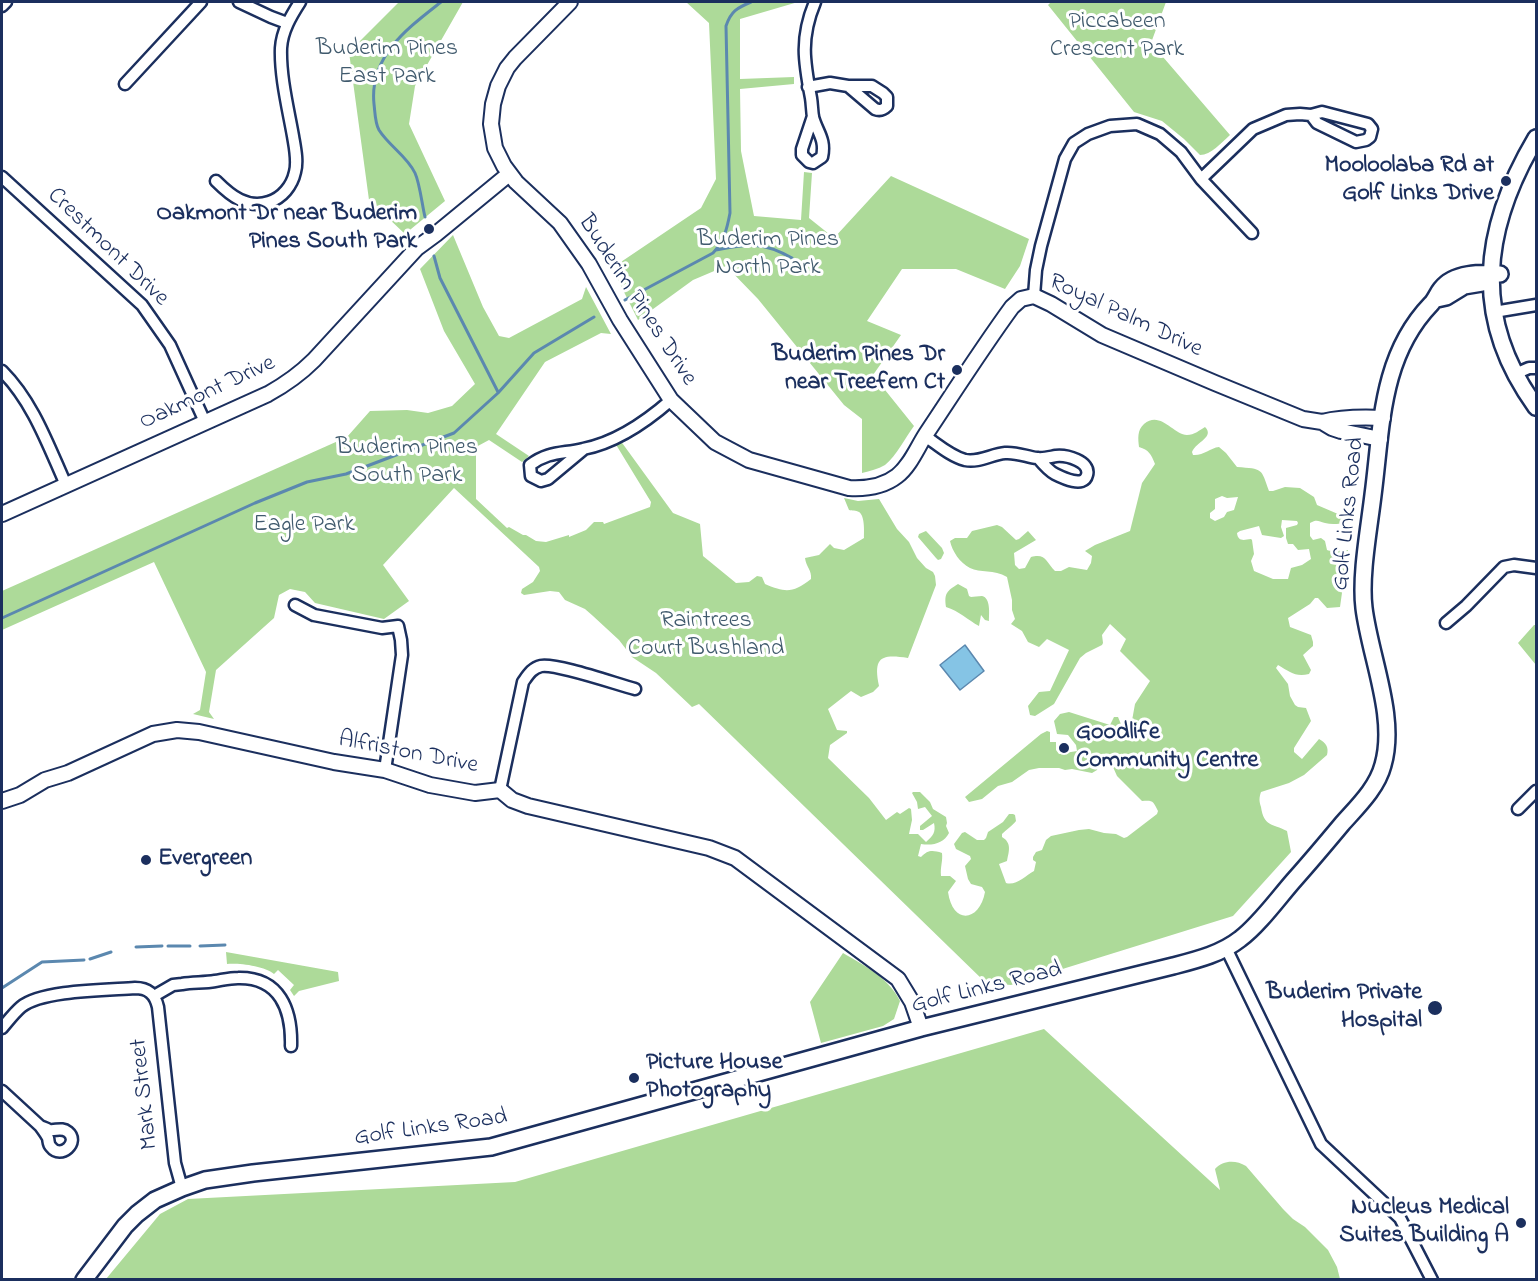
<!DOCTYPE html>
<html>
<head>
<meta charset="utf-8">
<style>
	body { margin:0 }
	#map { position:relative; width:1538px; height:1281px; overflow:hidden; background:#fff; font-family:"Indie Flower",sans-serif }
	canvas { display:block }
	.frame { position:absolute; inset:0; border:3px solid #1b2f5e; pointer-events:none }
</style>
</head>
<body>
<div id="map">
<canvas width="1538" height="1281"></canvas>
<div class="frame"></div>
</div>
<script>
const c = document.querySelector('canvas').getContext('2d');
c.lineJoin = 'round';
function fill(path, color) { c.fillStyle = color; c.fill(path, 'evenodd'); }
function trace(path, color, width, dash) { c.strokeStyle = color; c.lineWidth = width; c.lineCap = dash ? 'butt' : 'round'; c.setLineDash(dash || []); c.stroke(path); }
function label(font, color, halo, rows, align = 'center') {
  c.font = font + ' "Indie Flower",sans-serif'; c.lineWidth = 6; c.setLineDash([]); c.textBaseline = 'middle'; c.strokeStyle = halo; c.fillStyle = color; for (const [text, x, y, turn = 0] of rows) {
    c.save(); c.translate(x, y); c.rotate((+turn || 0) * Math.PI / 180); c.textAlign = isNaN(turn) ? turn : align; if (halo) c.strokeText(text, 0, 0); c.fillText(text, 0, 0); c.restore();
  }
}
const green = new Path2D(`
	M399,2H463L415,86L409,124L445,201L405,234L369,200L349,52Z
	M686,2H798L740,19V79L794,77V84L740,89L741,151L754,216L801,220L804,172L812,173L809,218L834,238L891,176L1029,239L1020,266L1005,289L956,269H902L867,321L901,335L873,375L914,426C905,438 897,455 885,465C878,469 870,471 862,473V419L844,405L758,299L726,266L693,280L638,320L612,268L701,208L716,179L709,23Z
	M1051,2H1166L1151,43L1230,135C1221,143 1211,155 1200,155L1184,139L1162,121L1134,112L1048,5Z
	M453,235L483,307L499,336L509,338L582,299L586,287L611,334L601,333L545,362L496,434L529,456L522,462L489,440L476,447V499L507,528L509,527L523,535H526L536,541L546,542L569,535V537L586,530L594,522H603L604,524L650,507L651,502L615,443L620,440L673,513L700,524L703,556L736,583L749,582L757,576L762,577L765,584C786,593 793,593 811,579C812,570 806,567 805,558L819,555L830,544L834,548L844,550L864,538C864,531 865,516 859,512C856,510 852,511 849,510L844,498L858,501L879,499L897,529L909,542L917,558L926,568L933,572L935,576L936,585L908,658C881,654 873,657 879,686L873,692L861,697L851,691L828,709L837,730L847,731V733L830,745L828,758L869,798L886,820L897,812L900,814L909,808L911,809L912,820L909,834H918L926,842C933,836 936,832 934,823L923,830H920V826L932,816L925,807L918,809L917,802L912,793L913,792H920L930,802L933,809L946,817L947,823L946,826L949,833C944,843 933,846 921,844L918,856L921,857C928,850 932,850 942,853C943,861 940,867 941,876H950L956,881L948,892C953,926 980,921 985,892L982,887L971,884L968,879L965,866L971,859L970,856L956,849L954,844L962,833L965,832L977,840H984L986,838L988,832L1003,822L1009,814H1013L1015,815L1016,821C1014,824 1006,830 1002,834V837C1012,843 1009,851 1007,861L999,864L1006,883C1016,886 1025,876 1034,871L1036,862L1033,860V857L1036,852L1042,850L1046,840L1051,836L1079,830L1089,829L1104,833L1116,834L1124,838L1127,837L1157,814L1158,811C1153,801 1153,800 1142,801L1117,776L1109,758L1102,754L1097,770L1092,773L1072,769L1065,770L1059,768H1039L1029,770L1012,782L998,786L982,799L969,802L965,797L1041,734L1047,731L1050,732V742H1056V750L1059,754L1077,751L1076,745L1068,735L1057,734L1054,721L1060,714L1069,712L1110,725L1114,717H1118L1123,729L1126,730L1131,726L1135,704L1150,681L1120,651L1126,639L1110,624L1102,635L1103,643L1102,645L1086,653L1080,658L1054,704L1035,716L1030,715L1028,706L1039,692L1050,691L1069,650L1047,639L1039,647L1028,642L1022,631L1011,624L1015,619L1012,610V600L1007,577C994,569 980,573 970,568C960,563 952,551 950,541L955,538H967L972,531L997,525L1002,527L1016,540L1019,539L1028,531L1036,540L1014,553L1015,565L1019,569L1025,568L1031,557C1046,553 1046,562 1055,571H1061L1069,567L1087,570L1091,563L1092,556L1085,551L1095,545L1130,531L1142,483L1155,464C1151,454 1149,450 1139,447C1138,439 1137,430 1144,424C1160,410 1173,434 1187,435C1194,435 1200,430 1205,427C1215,437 1196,442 1192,452L1193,455C1203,456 1210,448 1219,447L1226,453L1237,467C1263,469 1261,468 1269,491H1273L1285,487L1300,488L1314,497L1317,505L1345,517L1347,522C1340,524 1332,525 1325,523C1318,521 1317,519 1310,523V536L1313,540L1321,538L1325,541L1327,550C1332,552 1341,550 1348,550L1340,607L1327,608L1318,598H1315L1310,604L1288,618L1290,627L1311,635L1313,642V646L1303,655L1311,670L1309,674C1295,677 1290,672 1278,665L1276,668L1288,684L1290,696L1295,705L1298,707L1306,708L1311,721L1294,748V752L1302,759L1319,739C1326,743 1329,747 1327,755L1304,775L1289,783L1261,792C1259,798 1259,801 1261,807C1264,827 1272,823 1287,831L1291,852L1233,916L1011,985L986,983L699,704L692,707L656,673L632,657L619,640L593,616L585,609L565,600L559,592L550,591L524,595L521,593L522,589L533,582L540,571L539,567L454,488L383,565L409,601L384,619L315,603L305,592L290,589L279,595L274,618L216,670L209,712L214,719L193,714L200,710L206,672L154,562L2,630V591L347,437L370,411L407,410L428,413L452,406L475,384L444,331L420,269ZM1222,496L1227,498L1238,497L1234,510L1227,512L1224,517L1215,521L1210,518V513L1215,509V499ZM1282,520L1297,521L1298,523L1297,525L1286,528V538L1288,544H1293L1298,550L1309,549L1311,559L1302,565L1291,568L1288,579H1273L1254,571L1251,561L1254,554L1252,540L1251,539C1244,540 1238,542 1237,533L1240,531L1259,526L1262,535L1281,538L1284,536L1281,527Z
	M926,531L942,548L944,553L941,559L938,560L936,558L918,537L919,534Z
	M958,584L967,589L969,596L971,597C974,597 978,596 982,596C991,598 989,614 989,621L985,620L981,615L979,626C968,620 959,611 946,607C944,593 947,591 958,584Z
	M1534,625H1536V665L1518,643Z
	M226,952L338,972L339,981L299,991L294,996L290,990L294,985L278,970L274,974C265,966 239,963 227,964Z
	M843,953C865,966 889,978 900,1001L894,1019L883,1026L821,1043L810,1002Z
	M1044,1029L1220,1190C1220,1188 1216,1174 1215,1169C1223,1160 1236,1160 1246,1166L1283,1209L1293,1219L1305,1227L1328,1250L1337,1267L1340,1279H106L160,1214L188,1199L515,1182Z`);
const water = new Path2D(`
	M965,645L984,671L960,690L940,665Z`);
const stream = new Path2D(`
	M425,217C422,205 420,184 415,173C407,156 389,146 379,130C375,123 375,112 374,104C369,56 408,28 441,2
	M716,250C749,244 762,241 792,258
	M434,256L440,278L498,392
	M625,300L713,253C724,241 727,229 730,213L726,26C731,11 737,8 751,2
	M2,618L255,503L307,482L346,474L454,433L498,393L534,353L594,317
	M168,946H190
	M200,946L225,945
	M136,947L162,946
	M90,959L111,952
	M2,988L42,962L84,960`);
const minor = new Path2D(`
	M239,2L271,17L287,23
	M2,6L6,2
	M125,84L201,2
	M808,87L830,83L848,86H872L883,93L887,97V106C883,110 880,111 875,109L848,86
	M813,116L802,149V155L809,162L813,163L822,157C826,139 817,132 813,117C812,111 812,104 811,98C804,61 800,38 815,2
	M2,177L142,305L170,345L205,422
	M1201,179L1253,129L1286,115L1300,114L1311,115L1322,112L1368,124L1372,129L1370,137L1366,140L1356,142L1317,123L1311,115
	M216,181C231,196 247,209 269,202C282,198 292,186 295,172C298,161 295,148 293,136C288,108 280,76 281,48C282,31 291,16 300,2
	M1034,296L1036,270L1041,246L1065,159L1074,143L1088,134L1110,126L1137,124L1160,134L1181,152L1201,179L1252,233
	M1494,312L1536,305
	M2,371C33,402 48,445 66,485
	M1515,374L1529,368H1536
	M925,436C937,444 950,456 965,460C979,463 992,454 1005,453C1017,452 1027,457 1037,458C1043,459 1050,457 1056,456C1066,455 1091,461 1087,475C1084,488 1063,478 1055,474C1049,471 1043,464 1038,458
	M584,449L548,479L541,481L531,476L530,465C549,451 562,454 583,449C615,443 647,421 671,400
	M295,605L314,615L382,628L398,626L401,640L402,655L385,770
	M1446,623L1466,606L1504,567L1514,565L1536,568
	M500,790L523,682C528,675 532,668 541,666C556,663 616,684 635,689
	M1518,809L1536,791
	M1226,948L1321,1144L1400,1218L1432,1280
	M154,996L173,985L182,984C193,982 204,983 215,981C222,980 230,978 238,978C280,977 292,1010 291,1046
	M2,1028C8,1021 14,1013 21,1007C41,990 107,990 135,988C148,988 155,994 158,1007L175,1163L182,1188
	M2,1091L40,1126
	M40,1126C42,1127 48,1129 49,1130C56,1131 62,1127 68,1132C80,1142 61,1160 51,1147C48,1144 49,1142 48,1138C46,1134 43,1130 40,1126Z`);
const tertiary = new Path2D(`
	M570,2L515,58L507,68L498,86L493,104L491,124L495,148L504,166L516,182L560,223L589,264L620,320L671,400L715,442L749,460L849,488C867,489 883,487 897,476C910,466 917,448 926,434C954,392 982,348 1012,307L1021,299L1034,296L1051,304L1102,335L1215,383L1303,419L1322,422L1332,428L1341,431L1380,439
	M1322,422C1342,417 1362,417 1383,418
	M2,514L268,394C286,384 300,374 314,360L417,248L436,234L509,174
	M2,801L20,795L45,780L68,773L153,734L177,730L199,732L334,762L385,770L430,785L475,793L500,790L512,800L528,806L709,848L735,858L898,979L912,1002L921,1028`);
const secondary = new Path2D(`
	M1536,138C1482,229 1471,318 1536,407
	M1437,299L1446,297L1464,286L1482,283
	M84,1280L125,1226L137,1214L155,1200L182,1188L205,1180L253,1173L491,1147L921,1028L1173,966C1196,960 1221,954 1240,939C1259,925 1279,897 1295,879C1311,861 1327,842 1342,824C1358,806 1377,788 1383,765C1397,717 1370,657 1364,608C1360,576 1369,529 1373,495C1382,427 1380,357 1431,304C1435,300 1437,294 1441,289C1454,272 1481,273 1500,274`);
const markers = [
	[1506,181,6,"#1b2f5e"],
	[429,229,6,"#1b2f5e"],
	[957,370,6,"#1b2f5e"],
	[1064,748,6,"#1b2f5e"],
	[146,860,6,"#1b2f5e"],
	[1435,1008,8,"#1b2f5e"],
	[634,1078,6,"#1b2f5e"],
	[1521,1223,6,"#1b2f5e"]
];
const parkNames = [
	["Piccabeen",1117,23],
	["Crescent Park",1117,51],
	["Buderim Pines",387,50],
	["East Park",387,78],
	["Buderim Pines",768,241],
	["North Park",768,269],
	["Buderim Pines",407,449],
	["South Park",407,477],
	["Eagle Park",304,526],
	["Raintrees",706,622],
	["Court Bushland",706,650]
];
const poiNames = [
	["Mooloolaba Rd at",1494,167],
	["Golf Links Drive",1494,195],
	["Oakmont Dr near Buderim",417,215],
	["Pines South Park",417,243],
	["Buderim Pines Dr",945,356],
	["near Treefern Ct",945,384],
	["Goodlife",1076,734,"left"],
	["Community Centre",1076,762,"left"],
	["Evergreen",158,860,"left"],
	["Buderim Private",1422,994],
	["Hospital",1422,1022],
	["Picture House",646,1064,"left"],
	["Photography",646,1092,"left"],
	["Nucleus Medical",1509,1209],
	["Suites Building A",1509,1237]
];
const streetNames = [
	["Crestmont Drive",107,248,44],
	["Buderim Pines Drive",636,301,57],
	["Royal Palm Drive",1125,317,25],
	["Oakmont Drive",208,394,-25],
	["Golf Links Road",1350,514,-84],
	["Alfriston Drive",408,754,11],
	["Golf Links Road",987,989,-14],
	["Mark Street",146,1094,-96],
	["Golf Links Road",431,1129,-8]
];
fill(green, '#adda99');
fill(water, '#85c4e5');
trace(water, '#5b88af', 1.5);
trace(stream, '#5b88af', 3);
trace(minor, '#1b2f5e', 15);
trace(tertiary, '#1b2f5e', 18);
trace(secondary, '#1b2f5e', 20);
trace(minor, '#fff', 10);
trace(tertiary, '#fff', 14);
trace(secondary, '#fff', 15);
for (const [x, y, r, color] of markers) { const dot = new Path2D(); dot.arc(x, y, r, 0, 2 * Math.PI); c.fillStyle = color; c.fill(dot); trace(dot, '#fff', 2); }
label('24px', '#405a6d', '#fff', parkNames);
label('bold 24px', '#1b2f5e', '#fff', poiNames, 'right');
label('24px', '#1b2f5e', '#fff', streetNames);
</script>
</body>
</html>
